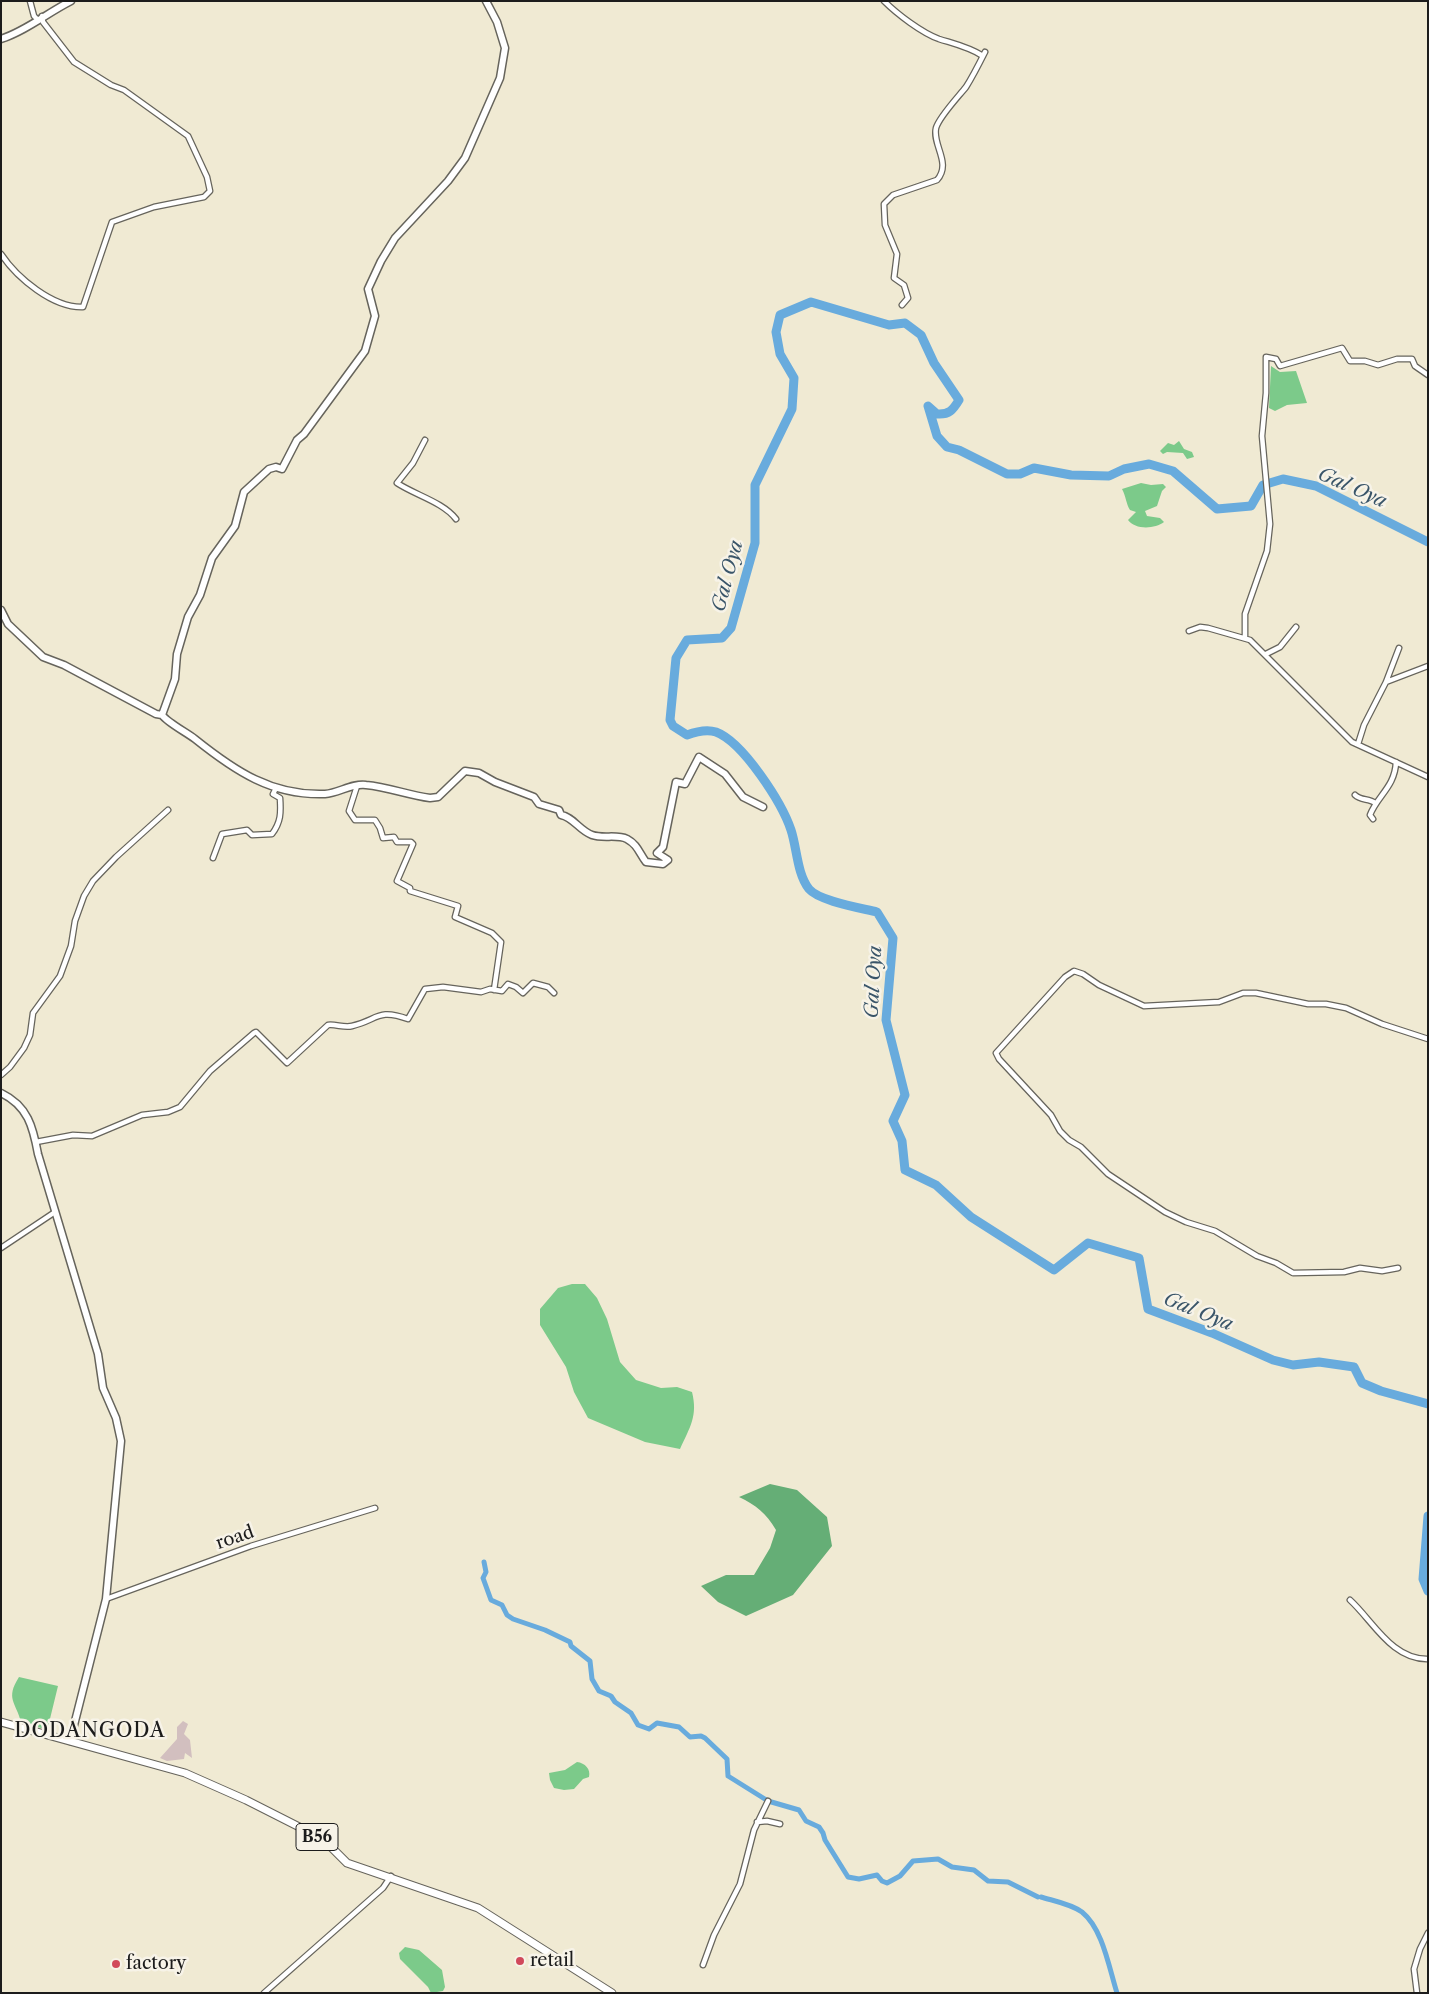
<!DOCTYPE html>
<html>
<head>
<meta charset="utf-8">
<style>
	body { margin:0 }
	#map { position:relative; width:1429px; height:1994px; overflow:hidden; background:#f0ead3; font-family:"Libre Caslon Text",serif }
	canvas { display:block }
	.frame { position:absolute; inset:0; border:2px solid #1c1c1c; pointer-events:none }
</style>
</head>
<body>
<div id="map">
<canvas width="1429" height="1994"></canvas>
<div class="frame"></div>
</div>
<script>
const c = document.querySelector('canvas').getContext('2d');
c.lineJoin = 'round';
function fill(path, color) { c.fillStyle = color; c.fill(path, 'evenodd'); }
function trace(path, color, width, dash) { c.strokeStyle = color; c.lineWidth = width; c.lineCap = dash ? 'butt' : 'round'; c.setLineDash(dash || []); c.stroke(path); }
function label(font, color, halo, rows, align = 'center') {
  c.font = font + ' "Libre Caslon Text",serif'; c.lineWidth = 5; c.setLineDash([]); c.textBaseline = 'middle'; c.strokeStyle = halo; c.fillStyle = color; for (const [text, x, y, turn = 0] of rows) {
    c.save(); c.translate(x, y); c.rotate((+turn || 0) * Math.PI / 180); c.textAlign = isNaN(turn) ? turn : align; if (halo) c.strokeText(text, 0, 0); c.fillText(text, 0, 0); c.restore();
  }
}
const industrial = new Path2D(`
	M183,1721L188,1724L184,1734L190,1740L192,1758L185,1753L184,1759L167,1761L160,1758L177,1739V1727Z`);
const green = new Path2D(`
	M1271,366L1280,372L1296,371L1307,403L1287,405L1275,411L1269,408Z
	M1179,441L1184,449L1192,452L1194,457L1187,459L1183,453L1167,452L1163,454L1160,451L1168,443L1174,445Z
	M1141,483L1151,485L1163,484L1166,487L1162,491L1157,506L1145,511L1147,516L1160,518L1164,522C1155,529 1135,530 1128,520L1136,512L1130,510C1126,504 1126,496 1122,489Z
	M572,1284H585L597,1298L607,1319L620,1362L636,1380L661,1388L677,1387L692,1392C698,1416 690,1427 680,1449L645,1442L588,1418L574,1392L566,1367L540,1325V1309L558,1288Z
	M19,1677L58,1686L48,1727L41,1728L21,1722C16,1702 5,1699 19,1677Z
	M577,1762C585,1763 591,1769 589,1777L583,1779L574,1789L564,1790L554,1788L550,1780L549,1773L565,1770Z
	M405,1947L419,1950L442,1970L445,1987L443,1991L431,1993L428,1987L400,1959L399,1953Z`);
const forest = new Path2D(`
	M770,1484L797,1490L827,1517L832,1546L793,1595L746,1616L718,1602L701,1586L726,1575H754L770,1548L776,1530C766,1513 756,1505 739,1497Z`);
const canal = new Path2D(`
	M484,1562L486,1572L483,1578L491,1600L502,1605L507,1615L513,1619L545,1630L570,1642L571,1646L590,1661L592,1679L599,1691L611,1696L615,1702L631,1713L638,1725L649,1729L657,1723L679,1727L690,1737L701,1736L705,1738L727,1759L728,1776L768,1801L799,1810L806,1821L819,1827L823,1833L825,1840L848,1877L859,1879L877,1875L882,1881L887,1883L900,1876L913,1861L938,1859L952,1867L974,1870L988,1881L1008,1882L1038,1897
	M1041,1897C1054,1901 1071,1904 1082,1912C1103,1929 1109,1968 1117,1993`);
const river = new Path2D(`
	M1428,542L1316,486L1283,479L1263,485L1251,506L1217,509L1173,471L1149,464L1124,469L1109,476L1071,475L1034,468L1020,474H1007L959,450L947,447L937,436L928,406L937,414C949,415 953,410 959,400L934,363L921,335L905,323L889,325L811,302L780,315L776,332L780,354L794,378L792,409L755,485V543L731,628L722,638L687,640L676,658L670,720L673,726L687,735C695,732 707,729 716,732C743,742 782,803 791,830C797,848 797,874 809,889C819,901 861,908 877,912L893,938L886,1020L905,1095L893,1121L902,1141L905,1170L936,1185L971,1217L1054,1270L1088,1243L1139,1258L1148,1309L1212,1333L1273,1360L1293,1365L1319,1362L1354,1367L1362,1383L1381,1391L1428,1404
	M1428,1516L1423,1579L1428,1591`);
const street = new Path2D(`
	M30,1L34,16L37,19
	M884,1C897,14 922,33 939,39C955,44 969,47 983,56
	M1,254C17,278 53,308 83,307L112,222L154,207L204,197L210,191L207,177L188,136L124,90L111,85L74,62L43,22L42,16
	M902,305L908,298L904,285L894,278L897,254L885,225L884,204L893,195L937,180C952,163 932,145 936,128C939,117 958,97 966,87C973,76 979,64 985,52
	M425,440L413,463L397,483C415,495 443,502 456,519
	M1189,631L1200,627L1208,628L1250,640L1352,742L1428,777
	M1245,638V614L1267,551L1270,524L1262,436L1266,393V357L1276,359L1280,366L1342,348L1350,361H1365L1378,365L1397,359H1412L1415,366L1428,375
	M1266,654L1280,647L1296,627
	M1386,682L1428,666
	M1358,744L1364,725L1386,682L1399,648
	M357,786L349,811L355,820H375L380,828L383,838L394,837L397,842H411L413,844L397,881L410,888V891L458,906L455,917L492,933L501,942L494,990
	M1355,795C1361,801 1369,798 1375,803
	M1373,819L1370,815C1377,796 1395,787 1396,762
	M213,858L222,834L247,830L252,835L272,834C281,822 281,813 280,798L273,794L276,788
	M1,1075L10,1067L24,1048L30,1035L33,1013L60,976L71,946L75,921L84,896L93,881L116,857L168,810
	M36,1142L73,1135L92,1136L142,1115L168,1112L180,1107L210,1071L254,1033L256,1032L287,1063L328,1025C336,1024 344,1028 352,1026C378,1020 377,1008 408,1019L425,989L443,987L481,992L490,989L502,991L508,984L516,987L523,993L533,983L548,987L554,993
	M1,1248L55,1212
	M1398,1268L1382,1271L1360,1268L1344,1272L1293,1273L1276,1263L1257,1256L1215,1231L1186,1222L1165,1212L1108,1174L1081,1147L1069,1140L1060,1131L1051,1115L999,1059L996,1053L1065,977L1074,971L1083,974L1099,985L1144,1006L1219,1002L1243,993H1256L1308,1004H1326L1346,1008L1382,1024L1428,1039
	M106,1599L251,1546L375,1508
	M1350,1600C1373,1621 1392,1660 1428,1659
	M757,1822L767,1821L780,1824
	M703,1965L714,1935L740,1884L754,1830L768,1801
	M264,1993L383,1888L391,1876
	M1417,1993L1414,1969L1420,1949L1428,1933`);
const secondary = new Path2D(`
	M1,39C26,31 47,13 71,1
	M1,610L8,624L43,657L64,665L156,714L162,715C168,723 186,732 195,739C235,771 272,796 325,794C339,793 352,783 366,785C388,787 408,795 430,798L438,797L465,771L479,773L495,782L534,797L539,804L559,810L561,815C573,817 579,830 592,835C603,839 617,834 627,839C638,845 639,853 646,862L663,864L668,860L657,853L663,847L676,782L685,784L699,757L725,774L743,797L763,807
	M162,715L175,679L177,654L188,617L200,595L212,558L235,526L244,492L269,469L276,467L282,469L297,440L304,434L365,351L375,316L368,289L381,261L395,238L448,181L465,158L500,78L505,48L497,22L486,1
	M1,1093C28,1106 33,1127 38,1154L98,1354L103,1388L116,1418L121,1441L106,1599L70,1741`);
const primary = new Path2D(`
	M1,1722L185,1773L246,1800L323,1839L347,1863L478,1908L612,1993`);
const markers = [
	[520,1961,5,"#d1495b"],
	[116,1964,5,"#d1495b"]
];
const shields = [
	[317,1837,42]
];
const shieldNames = [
	["B56",317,1837]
];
const streetNames = [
	["road",235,1538,-19]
];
const poiNames = [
	["retail",530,1961],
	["factory",126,1964]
];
const waterNames = [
	["Gal Oya",1352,488,24],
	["Gal Oya",728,576,-75],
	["Gal Oya",874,982,-87],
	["Gal Oya",1198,1312,22]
];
const quarterNames = [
	["DODANGODA",90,1731]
];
fill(industrial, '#d2bfbf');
fill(green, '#7cca8a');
fill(forest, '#65ae76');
trace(canal, '#68abdd', 5);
trace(river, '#68abdd', 9);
trace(street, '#66645c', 7);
trace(secondary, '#66645c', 9);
trace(primary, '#66645c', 9);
trace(street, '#fff', 4.5);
trace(secondary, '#fff', 6);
trace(primary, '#fff', 7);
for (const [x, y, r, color] of markers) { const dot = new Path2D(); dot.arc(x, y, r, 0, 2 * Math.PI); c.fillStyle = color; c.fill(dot); trace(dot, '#f7f3e8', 2); }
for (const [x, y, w] of shields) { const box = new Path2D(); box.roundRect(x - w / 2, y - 13.5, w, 27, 4); c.fillStyle = '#f7f3e8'; c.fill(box); trace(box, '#1c1c1c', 1); }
label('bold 16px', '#1c1c1c', null, shieldNames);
label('18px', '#1c1c1c', '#f7f3e8', streetNames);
label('18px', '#1c1c1c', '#f7f3e8', poiNames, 'left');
label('italic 19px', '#3a5569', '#f7f3e8', waterNames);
c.letterSpacing = '1px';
label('20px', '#1c1c1c', '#f7f3e8', quarterNames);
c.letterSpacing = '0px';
</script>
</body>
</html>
